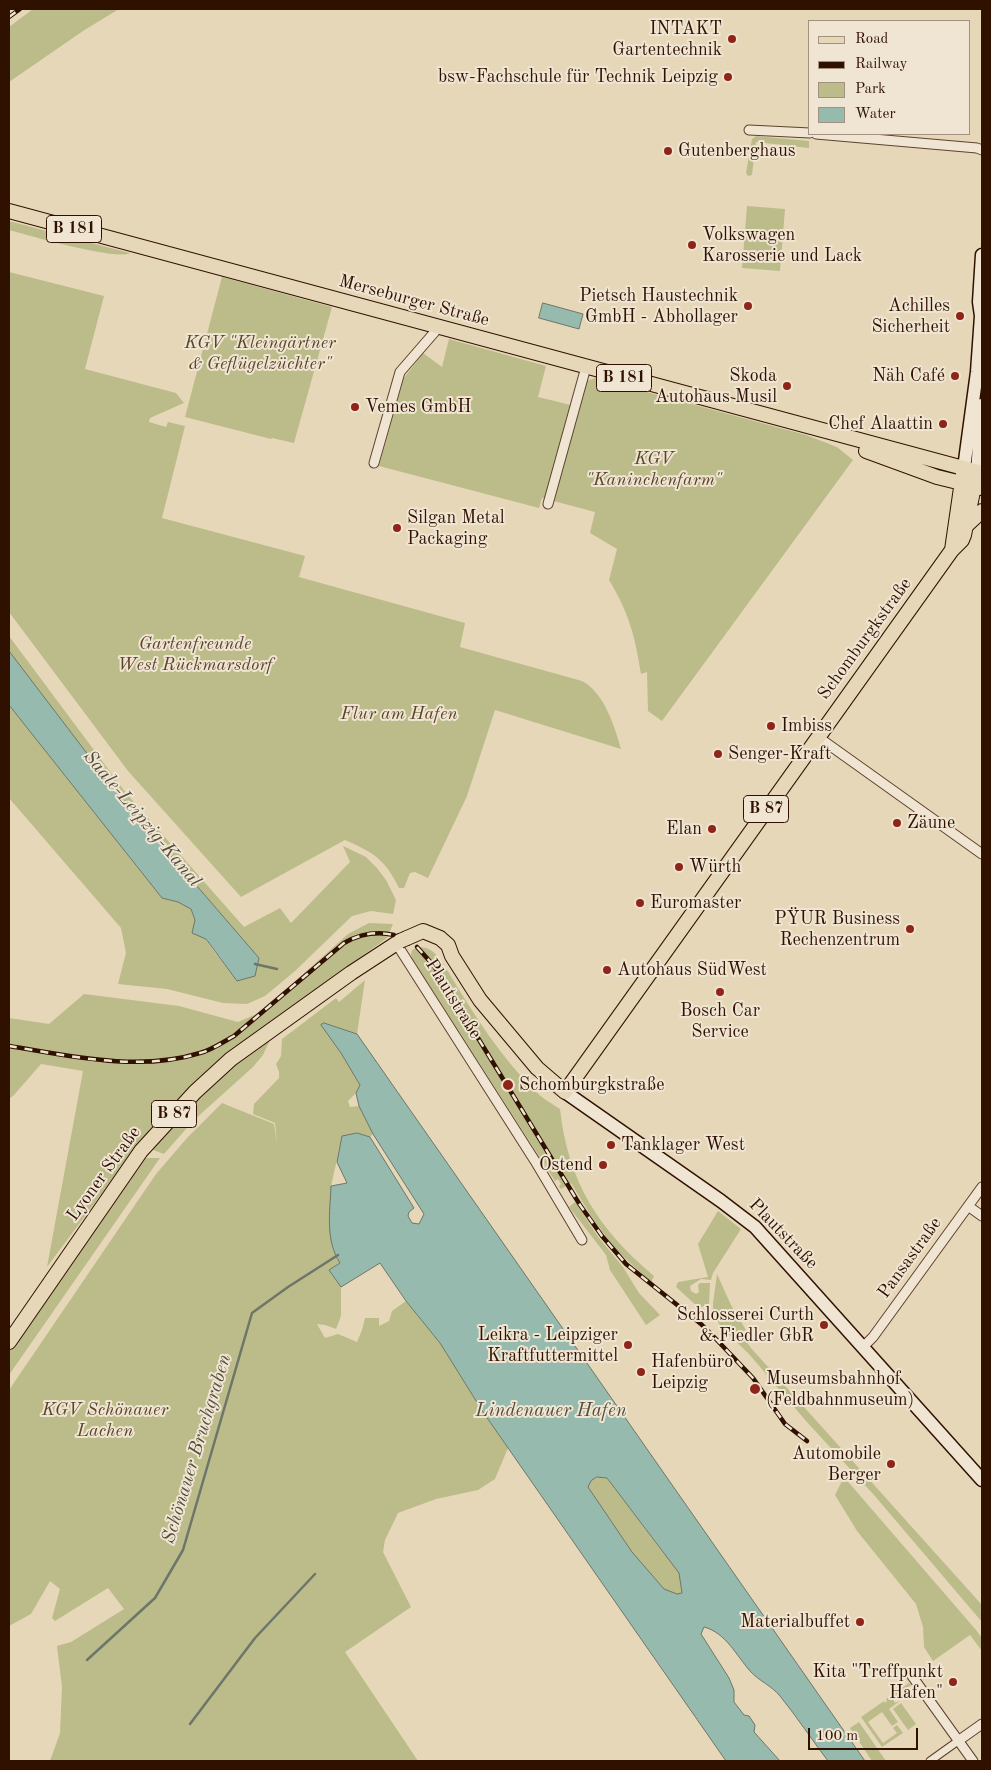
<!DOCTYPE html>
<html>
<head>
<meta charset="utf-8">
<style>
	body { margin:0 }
	#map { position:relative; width:991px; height:1770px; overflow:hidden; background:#e6d7b9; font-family:"Old Standard TT",serif }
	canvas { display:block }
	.frame { position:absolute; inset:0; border:10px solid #301100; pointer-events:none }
	.legend { position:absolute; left:808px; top:20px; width:162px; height:115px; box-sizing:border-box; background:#efe5d2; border:1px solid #a3907e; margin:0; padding:6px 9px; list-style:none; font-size:15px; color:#301100 }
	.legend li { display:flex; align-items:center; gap:10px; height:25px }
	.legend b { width:25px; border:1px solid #a3907e }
	.scale { position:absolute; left:808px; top:1728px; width:110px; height:22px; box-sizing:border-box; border:2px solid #301100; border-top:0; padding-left:6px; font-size:15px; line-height:18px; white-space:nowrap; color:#301100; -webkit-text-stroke:4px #efe5d2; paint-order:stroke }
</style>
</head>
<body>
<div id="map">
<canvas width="991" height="1770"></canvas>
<div class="frame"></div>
<ul class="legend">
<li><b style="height:6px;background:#e6d7b9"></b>Road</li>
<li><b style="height:6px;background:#301100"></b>Railway</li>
<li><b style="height:14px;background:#bcbc8a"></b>Park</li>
<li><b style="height:14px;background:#96baad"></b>Water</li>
</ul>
<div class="scale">100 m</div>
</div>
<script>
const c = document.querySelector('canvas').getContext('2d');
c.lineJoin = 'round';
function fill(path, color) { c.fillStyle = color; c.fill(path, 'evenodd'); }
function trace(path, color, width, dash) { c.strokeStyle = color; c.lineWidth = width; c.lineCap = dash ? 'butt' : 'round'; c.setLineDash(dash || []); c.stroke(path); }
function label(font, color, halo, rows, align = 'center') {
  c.font = font + ' "Old Standard TT",serif'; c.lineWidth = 4; c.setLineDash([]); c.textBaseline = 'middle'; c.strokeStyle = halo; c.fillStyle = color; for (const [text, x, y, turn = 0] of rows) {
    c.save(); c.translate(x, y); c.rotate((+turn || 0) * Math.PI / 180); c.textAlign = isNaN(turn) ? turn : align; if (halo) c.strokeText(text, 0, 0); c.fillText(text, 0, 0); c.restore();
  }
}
const green = new Path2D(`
	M33,9H119L83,31L9,82V27Z
	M756,136L809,141V148L756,142L752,175L748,176L746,173L752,139Z
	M747,206L785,209L780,271L742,268Z
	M9,221L118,250L130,253C118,261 27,235 9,230Z
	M9,272L104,296L85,369L176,393L184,403L150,418L149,422L166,427L168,422L185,426L162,518L305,556L299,577L465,623L460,647L582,681C604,692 615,727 621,749L495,710L467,796L428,878L415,872L410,873L404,888H399C385,859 374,853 345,840L241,897L128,771L9,612Z
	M222,277L332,307L294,443L272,438L271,439L185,417Z
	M449,339L546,366L538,397L579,407L587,381L595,378L806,435L837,447L853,460L662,721L648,711L647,672L641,674C635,636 629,613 609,580L617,549L590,533L595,512L542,498L539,508L379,466L404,378L423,353L442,367Z
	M9,636L126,793L244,927L280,908L291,923L350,862L343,846L366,857L377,868L386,880L396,900L393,914L371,911L352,916L295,971L265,996L247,1004L223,1003L167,989L118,984L126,953L121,928L9,798V705L162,898L178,902L191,909C199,936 220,958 237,981L259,958L121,798L14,659L9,651Z
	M369,923L393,924L387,938L234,1049L147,1133L47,1267L83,1071L41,1064L14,1095L9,1099V1018L49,1024L84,994L179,1006L238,1022L261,1012L348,934Z
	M419,947C435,947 441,961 449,973C474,1015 500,1056 535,1091C542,1098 551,1103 560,1109C568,1182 599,1230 654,1276L651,1282L616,1250L593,1219L571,1183L561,1189L559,1186L561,1184L558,1179L555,1181L412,958L411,954L412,950Z
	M365,980L357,1034L325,1023L322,1025L341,1053L360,1085L356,1093L348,1101L350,1107L359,1106L373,1134L370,1137L357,1133L342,1137L331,1186L336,1256L340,1263L329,1270L341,1287V1316L336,1329L325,1325L317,1324L325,1338L338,1334L357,1342L362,1330L365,1318H379V1326L389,1321L392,1311L406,1301L440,1343L483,1412L508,1448L495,1479L478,1490L436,1499L398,1513L385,1540L383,1552L411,1607L345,1652L418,1761H50L60,1733L62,1687L57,1646L71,1642L124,1609L108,1588L55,1621L52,1618L60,1589L50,1581L31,1614L9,1626V1390L156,1174L187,1138L222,1103L274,1124L277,1143L275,1123L253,1114L254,1104L279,1078V1072L276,1064L281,1056L282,1039L336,998L339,1002Z
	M272,1036L263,1055L253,1067L193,1121L164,1154L153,1150C183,1104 228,1069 272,1036Z
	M143,1158H160L9,1375V1350Z
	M575,1202L599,1238L623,1267L639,1293L660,1315L646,1325L610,1270L606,1255L569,1207Z
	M718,1211L741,1229L713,1273L711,1280L701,1279L690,1286L691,1291L696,1294L699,1292L698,1285L700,1283H710L709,1304L699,1308L676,1287L678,1282L708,1277L698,1244Z
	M717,1274L731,1305L746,1330L740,1333L751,1348L982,1605V1622L874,1495L806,1421L749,1354L720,1326L713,1310V1303Z
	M597,1477L607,1478L664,1554L670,1542L695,1607L664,1589L632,1553L588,1487L591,1481Z
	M844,1477L976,1630L982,1638V1651L970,1635L933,1661L924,1647L923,1627L916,1604L857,1531L835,1495Z
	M909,1683L911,1685L892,1698L895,1703L900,1701L889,1709L898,1722L892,1726L882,1712L868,1722L883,1743L897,1733L893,1728L897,1725L903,1733L882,1747L861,1717L884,1701L885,1703L887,1701L886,1699Z
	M901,1703L916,1724L908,1730L893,1709Z
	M859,1722L886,1761H872L850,1728Z`);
const water = new Path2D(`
	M543,303L583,314L579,329L539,318Z
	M9,651L121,798L259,958L255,976L237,981L206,939L192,933L195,920L191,909L178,902L162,898L9,705Z
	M324,1023L357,1034L865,1761H828C812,1740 797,1717 780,1696C772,1686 759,1681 750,1671C736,1655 726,1633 704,1627L701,1634L729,1678L734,1690V1702L744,1715L749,1716L755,1725L754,1732L780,1761H726L483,1412L440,1343L406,1301L380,1263L341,1287L329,1270L340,1263C325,1240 330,1212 331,1186L347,1183L337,1162L342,1136L357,1133L370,1137L414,1208L409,1212L408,1216L412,1223L419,1224L424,1214L373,1134L359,1106L356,1093L360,1085L341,1053L321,1025ZM597,1477L607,1478L679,1573L682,1593L677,1594L664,1589L632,1552L588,1487L591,1481Z`);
const stream = new Path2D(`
	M255,964L277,969
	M87,1660L155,1598L183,1550L252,1313L288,1287L338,1255
	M190,1724L255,1638L315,1574`);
const pedestrian = new Path2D(`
	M930,1761L958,1741`);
const minor = new Path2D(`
	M749,130L810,133
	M816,134L977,148L982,150
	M374,463L400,372L439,327
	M548,504L586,367
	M818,737L982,854
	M396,943L535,1161L582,1240
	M968,1206L982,1216
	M863,1347L873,1337L982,1187
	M912,1676L973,1761
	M958,1741L982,1724`);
const secondary = new Path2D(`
	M964,468L977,372L981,316L979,302L982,255
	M977,472L982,405
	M565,1092L721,1201L755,1227L982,1480`);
const primary = new Path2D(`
	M9,211L982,473
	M866,451L937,477L982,488
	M966,526L982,511
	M952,550L963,474
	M407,938L423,931L440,938L448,945L452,956L480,1000L537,1068L565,1092L952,550L962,540L964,535L977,472
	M9,1342L141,1151L195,1092L231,1059L351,973L400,941`);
const rail = new Path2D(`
	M9,17L20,9
	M417,947L434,966L580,1205L602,1236L626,1264L701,1324L715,1338L753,1378L785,1424L807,1441
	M9,1046C70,1056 139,1072 200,1053C212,1050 223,1042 234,1036L344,943C360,934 376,931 394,935`);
const primaryBridge = new Path2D(`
	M400,941L407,938`);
const markers = [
	[732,39,5,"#8f2418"],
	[728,77,5,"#8f2418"],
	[668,151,5,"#8f2418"],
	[692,245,5,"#8f2418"],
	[748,306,5,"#8f2418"],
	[960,316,5,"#8f2418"],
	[955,376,5,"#8f2418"],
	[787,386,5,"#8f2418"],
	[355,407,5,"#8f2418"],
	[943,424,5,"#8f2418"],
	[397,528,5,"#8f2418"],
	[771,726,5,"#8f2418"],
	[718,754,5,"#8f2418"],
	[897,823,5,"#8f2418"],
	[712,829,5,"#8f2418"],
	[679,867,5,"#8f2418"],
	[640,903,5,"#8f2418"],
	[910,929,5,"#8f2418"],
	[607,970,5,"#8f2418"],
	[720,992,5,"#8f2418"],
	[508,1085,6,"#8f2418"],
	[611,1145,5,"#8f2418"],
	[603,1165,5,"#8f2418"],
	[824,1325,5,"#8f2418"],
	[628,1345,5,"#8f2418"],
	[641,1372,5,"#8f2418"],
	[755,1389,6,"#8f2418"],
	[891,1464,5,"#8f2418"],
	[860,1622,5,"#8f2418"],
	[953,1682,5,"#8f2418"]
];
const shields = [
	[74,229,55],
	[624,378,55],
	[766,809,45],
	[174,1114,45]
];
const shieldNames = [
	["B 181",74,229],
	["B 181",624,378],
	["B 87",766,809],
	["B 87",174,1114]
];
const poiNames = [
	["INTAKT",722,29],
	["Gartentechnik",722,50],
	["bsw-Fachschule für Technik Leipzig",718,77],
	["Gutenberghaus",678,151,"left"],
	["Volkswagen",702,235,"left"],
	["Karosserie und Lack",702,256,"left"],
	["Pietsch Haustechnik",738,296],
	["GmbH - Abhollager",738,317],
	["Achilles",950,306],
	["Sicherheit",950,327],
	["Skoda",777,376],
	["Autohaus Musil",777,397],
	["Näh Café",945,376],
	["Vemes GmbH",365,407,"left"],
	["Chef Alaattin",933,424],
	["Silgan Metal",407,518,"left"],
	["Packaging",407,539,"left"],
	["Imbiss",781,726,"left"],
	["Senger-Kraft",728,754,"left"],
	["Zäune",907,823,"left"],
	["Elan",702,829],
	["Würth",689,867,"left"],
	["Euromaster",650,903,"left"],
	["PŸUR Business",900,919],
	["Rechenzentrum",900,940],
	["Autohaus SüdWest",617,970,"left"],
	["Bosch Car",720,1011,"center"],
	["Service",720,1032,"center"],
	["Schomburgkstraße",519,1085,"left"],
	["Tanklager West",621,1145,"left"],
	["Ostend",593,1165],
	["Schlosserei Curth",814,1315],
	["& Fiedler GbR",814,1336],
	["Leikra - Leipziger",618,1335],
	["Kraftfuttermittel",618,1356],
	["Hafenbüro",651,1362,"left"],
	["Leipzig",651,1383,"left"],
	["Museumsbahnhof",766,1379,"left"],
	["(Feldbahnmuseum)",766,1400,"left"],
	["Automobile",881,1454],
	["Berger",881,1475],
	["Materialbuffet",850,1622],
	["Kita \"Treffpunkt",943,1672],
	["Hafen\"",943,1693]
];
const streetNames = [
	["Merseburger Straße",414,301,15],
	["Schomburgkstraße",865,639,-54],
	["Plautstraße",453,999,58],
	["Lyoner Straße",104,1174,-54],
	["Plautstraße",783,1234,46],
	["Pansastraße",910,1258,-54]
];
const parkNames = [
	["KGV \"Kleingärtner",260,343],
	["& Geflügelzüchter\"",260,364],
	["KGV",654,459],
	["\"Kaninchenfarm\"",654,480],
	["Gartenfreunde",195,644],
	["West Rückmarsdorf",195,665],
	["Flur am Hafen",399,714],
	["KGV Schönauer",105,1410],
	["Lachen",105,1431]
];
const waterNames = [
	["Saale-Leipzig-Kanal",142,819,50],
	["Lindenauer Hafen",551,1411],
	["Schönauer Bruchgraben",197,1449,-73]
];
fill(green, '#bcbc8a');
fill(water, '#96baad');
trace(water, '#6d7668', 1);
trace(stream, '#6d7668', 2.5);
trace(pedestrian, '#5e422e', 9);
trace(minor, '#5e422e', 11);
trace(secondary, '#301100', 15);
trace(primary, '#301100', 16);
trace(pedestrian, '#efe5d2', 7);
trace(minor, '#efe5d2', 9);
trace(secondary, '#efe5d2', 12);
trace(primary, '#e6d7b9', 14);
trace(rail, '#301100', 4.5);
trace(rail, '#efe5d2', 2.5, [8]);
trace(primaryBridge, '#301100', 16, []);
trace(primaryBridge, '#e6d7b9', 14);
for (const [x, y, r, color] of markers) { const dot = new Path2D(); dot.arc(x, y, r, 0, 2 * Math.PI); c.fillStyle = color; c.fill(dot); trace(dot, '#efe5d2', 2); }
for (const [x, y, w] of shields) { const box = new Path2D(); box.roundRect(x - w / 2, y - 13.5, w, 27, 4); c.fillStyle = '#efe5d2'; c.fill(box); trace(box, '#301100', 1); }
label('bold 16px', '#301100', null, shieldNames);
label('18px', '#301100', '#efe5d2', poiNames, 'right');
label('18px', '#301100', '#efe5d2', streetNames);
label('italic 18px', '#5a4429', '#efe5d2', parkNames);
label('italic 19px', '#544c3d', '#efe5d2', waterNames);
</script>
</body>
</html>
